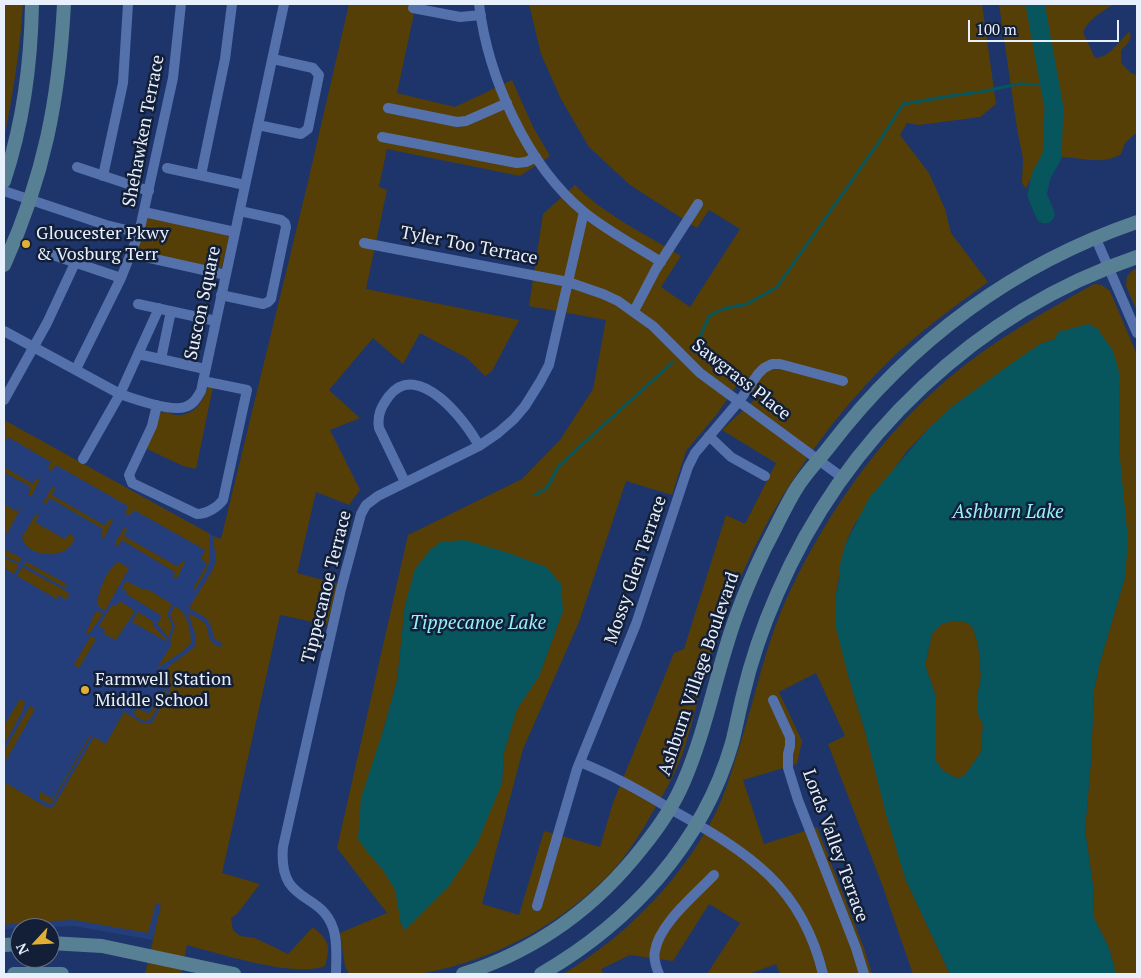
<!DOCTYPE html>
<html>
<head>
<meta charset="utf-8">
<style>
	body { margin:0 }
	#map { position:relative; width:1141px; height:978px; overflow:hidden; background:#1d356b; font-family:"PT Serif",serif }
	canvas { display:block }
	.frame { position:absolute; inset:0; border:5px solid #e8effd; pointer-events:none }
	.north { position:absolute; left:10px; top:918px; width:50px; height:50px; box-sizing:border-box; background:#131f37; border:1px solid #687286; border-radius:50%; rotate:245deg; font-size:14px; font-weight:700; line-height:20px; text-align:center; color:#e8effd }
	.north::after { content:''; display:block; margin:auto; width:18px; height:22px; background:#e3ae34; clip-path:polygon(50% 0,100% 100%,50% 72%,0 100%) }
	.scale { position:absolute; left:968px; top:20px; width:151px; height:22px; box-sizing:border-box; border:2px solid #e8effd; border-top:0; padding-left:6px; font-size:15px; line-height:18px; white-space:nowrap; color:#e8effd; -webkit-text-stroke:4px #131f37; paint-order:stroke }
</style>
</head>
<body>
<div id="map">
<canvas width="1141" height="978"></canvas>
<div class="frame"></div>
<div class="north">N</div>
<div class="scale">100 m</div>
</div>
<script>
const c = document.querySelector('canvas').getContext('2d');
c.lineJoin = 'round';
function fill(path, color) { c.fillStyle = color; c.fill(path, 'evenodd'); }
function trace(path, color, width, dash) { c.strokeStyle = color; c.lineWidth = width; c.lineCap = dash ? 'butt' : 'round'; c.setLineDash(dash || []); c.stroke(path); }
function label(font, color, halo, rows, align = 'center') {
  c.font = font + ' "PT Serif",serif'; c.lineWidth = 5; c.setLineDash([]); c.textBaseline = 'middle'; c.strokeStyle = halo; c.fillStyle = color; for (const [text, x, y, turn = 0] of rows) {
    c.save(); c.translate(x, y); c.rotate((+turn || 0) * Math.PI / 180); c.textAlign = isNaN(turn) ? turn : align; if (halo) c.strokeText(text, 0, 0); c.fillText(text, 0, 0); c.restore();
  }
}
const built = new Path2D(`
	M4,420L221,540L244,549L153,940L74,926L4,929Z`);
const green = new Path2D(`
	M4,4H23C20,50 13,94 4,139Z
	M349,4H416L397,93L455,107L512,80L533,127L550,156L520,176L387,149L379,187L387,190L366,289L519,320L492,371L485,376L467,358L420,333L403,364L373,338L329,390L360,418L330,430L360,490L349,505L316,492L297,573L338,584L327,625L280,615L222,873L260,884L237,914L231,918L233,930L240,936L255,938L288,954L313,927C329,942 331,944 325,966C294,978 221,954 187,945L181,974H145L161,905L156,903L148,933L74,920L27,922L4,925V782L48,808L54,806L94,737L106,744L124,712L144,724L152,723L171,689L168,686L171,681L162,675C167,665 187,655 195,646L196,636L188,613C203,621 208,621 209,639L215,645L221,647L222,642L215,640C209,618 209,619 189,608L212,571L216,561L213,536L221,539L307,186Z
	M529,4H982L996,104L980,117L919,125L907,123L900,135L929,173L945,209L951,233L988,282C954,307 919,332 889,361C839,410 799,465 765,527C738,577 718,631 702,686C694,712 689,738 679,763C672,779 664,793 655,808C644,828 631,849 616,867C566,922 497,959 425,973C417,975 408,974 400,974C383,974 366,974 349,974L345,966L340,933L387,913L337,848L408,535L522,479L560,440L593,389L606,320L529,306L543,214L575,185C605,215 645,234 681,256L661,287L690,307L740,229L709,210L697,228L630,185L589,147L561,99L541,54ZM739,382L757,397L722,430L776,463L745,524L726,515L684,649L674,653L613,803L600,847L544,831L519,915L482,904L523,749L579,622L626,481L672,495L686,451L717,414ZM415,570L563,611L539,676L517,709L504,752L502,783L401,924C399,913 399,900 395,890C387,870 370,855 358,839L383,731L397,681L405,606Z
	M999,4H1114C1102,12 1089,18 1083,32L1095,58C1109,58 1119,41 1129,32L1131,36L1128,43L1121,50V63L1131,73L1137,75V134H1135L1125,143L1121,154C1102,166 1080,157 1059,157C1053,157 1046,158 1040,158L1026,189L1022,183L1023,159L1017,128Z
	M149,216L226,233L229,237L222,267L218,270L139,252L138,249L146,219Z
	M1137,268V311L1126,286L1127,276L1132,271Z
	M1094,284L1102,285L1110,291L1137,355V974H1116L1109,948L1094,918L1093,886L1085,830L1091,760L1094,689L1100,662L1125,577L1119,449L1120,375L1055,339L1040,344L953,406L929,428L907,451L854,525L845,545L835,599L848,675L865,731L905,878L950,974H913L883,887L828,744L845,736L816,673L779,692L802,741L797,764L743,780L764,844L817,827L864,948L872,974H780L776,964L749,974H707L740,923L709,904L673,961L630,955L601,969L604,974H563C572,969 580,963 589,957C640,921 685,872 714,816C724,798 730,776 736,757C755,701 765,642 791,589C829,510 882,434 950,377C994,340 1044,312 1094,284Z
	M208,387H213L196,469L183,466L145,448L160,413C166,411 170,414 176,415C194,416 203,402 208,387Z
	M4,420L210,534L209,563L205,573L195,590L193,589L207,564L201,559L205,550L134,510L130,515H127L125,513L128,506L56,465L51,471L48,468L51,462L8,437L4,443Z
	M4,467L33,484L37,478L40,479L32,495H28L31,487L4,472Z
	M53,486L55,489L52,495L105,526L109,520H113L104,538L101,537L103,529L50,498L46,504L43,503Z
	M4,504L17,512L22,506L7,533L4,532Z
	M36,514L39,517L35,522L64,539L71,533L74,539C68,561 26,558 22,537Z
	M125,527L127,529L124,536L178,567L182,561L185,562L177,578H173L175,572L122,540L118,546L115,545V543Z
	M4,549L21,558L20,563L4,556Z
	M4,558L19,565L14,574L4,568Z
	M27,562L65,583L67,586L65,588L23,564Z
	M118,562L129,568L105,611L97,605C97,594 108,567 118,562Z
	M22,567L69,593L68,598L65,599L59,595L57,599L17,576Z
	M126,581L144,590L147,589L172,604L167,614L172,625L169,638L157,624L162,616L126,594L127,591L123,589L121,591Z
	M120,601L135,611L116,640L104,634L105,630L99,626L112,605L116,606Z
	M175,606C187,612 191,630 191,643L183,651L157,668L172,644L170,641L175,626L170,615Z
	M98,611L103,614L88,635L86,633L95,613Z
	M138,612L154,622L153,626L167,640L166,641L132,622Z
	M952,621L965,622L972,626L978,643L981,677L977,698V712L983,725L981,752L964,776L956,778L942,770L935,759V694L925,665L932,634L941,624Z
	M91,636L96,639L79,668L74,665Z
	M166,688L167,691L150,720L144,721L135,716L134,712L137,708L149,714L154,706L156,707Z
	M20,699L25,702L23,710L4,745V726Z
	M30,706L35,709L4,764V751Z
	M90,735L91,736L52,803L49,804L39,798L40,792L53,799Z`);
const water = new Path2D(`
	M1088,324L1097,328L1113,351L1120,375L1119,449L1128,540L1125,577L1100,662L1094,689L1091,760L1085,830L1093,886L1094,918L1109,948L1116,974H950L905,878L886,814L865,731L848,675L835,624V599L839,581L840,565L845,545L869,498L929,428L953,406L1012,363L1040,344L1055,339L1058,332ZM952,621L965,622L972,626L978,643L981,677L977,698V712L983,725L981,752L964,776L956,778L942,770L935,759V694L925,665L932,634L941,624Z
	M464,540L506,552L546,567L561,584L563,611L539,676L517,709L504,752L502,783L477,844L449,886L405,930L401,924L395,890L383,870L368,853L358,839L361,798L383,731L397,681L405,606L415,569L430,550L441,542Z`);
const stream = new Path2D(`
	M699,338L710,315L726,308L747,304L777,287L881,139L903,104L956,95L981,92L1018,84L1050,85
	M535,495L547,488L558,467L576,450L673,362`);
const river = new Path2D(`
	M1035,4L1054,108L1052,156L1041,176L1037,195L1045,214`);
const minor = new Path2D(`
	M479,4C488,77 526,164 584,212C606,230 636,246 661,262
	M413,8L460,17L481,15
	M388,108L457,122L466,121L507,103
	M258,125L301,134L308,129L319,75L313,68L273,59
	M382,137L517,163L526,162L536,157
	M77,167L149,191
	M167,168L245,185
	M201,175L225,59L232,4
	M103,176L123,83L128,4
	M4,191L106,225L139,233
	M144,212L235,232
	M1096,239L1137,333
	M364,243L568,282L603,294L618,301L653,326L700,373L843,478
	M47,253L121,278
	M132,254L226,275
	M221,295L263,304L268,302L271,299L286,227L285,223L281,220L240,211
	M138,304L216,321
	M634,311L656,269L698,204
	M4,331L120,394C134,399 171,412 185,407C193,405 197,398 201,391L284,4
	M138,354L205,369
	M161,359L171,311
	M76,369L121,278L139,233L173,78L181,4
	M4,400L47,323L75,263
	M157,405L152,426L129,475L132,483L197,514C206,514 217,508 223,500L247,390L203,381
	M709,436L731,457L765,476
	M83,459L120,394L159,308
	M405,482L379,428C377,415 381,407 389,396C418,359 466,421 479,446
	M773,700L790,737V746L788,754V768L798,800L856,948L864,974
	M580,762C594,768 608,774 621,781C639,790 657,801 674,811C749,853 802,886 823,974
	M537,906L577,769L636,624L688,467L695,453L740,400L758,374L764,368L772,364H780L843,381
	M336,974C336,960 338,941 333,928C320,890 278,905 283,847L341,589L361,514L366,505L378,496L479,446L498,433L514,419L525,406L540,382L549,365L584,212
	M659,974C656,967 653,959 655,951C659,924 695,895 714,875`);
const secondary = new Path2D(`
	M4,181C23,124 31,64 32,4
	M4,265C44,177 59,100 64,4
	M50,943L102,946L234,974
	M4,945L20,944
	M14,974H62
	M463,974C535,951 595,908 642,848C659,827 674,805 684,781C703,737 713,689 727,644C737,610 751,577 766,546C776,527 785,507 796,489C805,474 818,461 829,447C909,343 1012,265 1137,222
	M541,974C630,923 703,843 732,743C736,727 739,711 743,695C751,661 763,626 777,594C844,438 977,311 1137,257`);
const markers = [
	[26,244,5,"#e3ae34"],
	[85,690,5,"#e3ae34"]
];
const streetNames = [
	["Shehawken Terrace",144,131,-79],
	["Tyler Too Terrace",469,246,11],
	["Suscon Square",203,303,-78],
	["Sawgrass Place",741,380,38],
	["Mossy Glen Terrace",636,570,-71],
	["Tippecanoe Terrace",327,587,-76],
	["Ashburn Village Boulevard",699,674,-71],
	["Lords Valley Terrace",835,846,70]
];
const poiNames = [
	["Gloucester Pkwy",36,234],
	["& Vosburg Terr",36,255],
	["Farmwell Station",95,680],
	["Middle School",95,701]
];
const waterNames = [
	["Ashburn Lake",1008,513],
	["Tippecanoe Lake",478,624]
];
fill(built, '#233e7a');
fill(green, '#563f06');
fill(water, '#08565d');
trace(stream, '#08565d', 3);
trace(river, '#08565d', 19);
trace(minor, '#5471ab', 10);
trace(secondary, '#588094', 14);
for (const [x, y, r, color] of markers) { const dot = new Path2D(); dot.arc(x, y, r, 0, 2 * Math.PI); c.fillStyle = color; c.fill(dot); trace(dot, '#131f37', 2); }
label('18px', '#e8effd', '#131f37', streetNames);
label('18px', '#e8effd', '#131f37', poiNames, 'left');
label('italic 19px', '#98f1fa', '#131f37', waterNames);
</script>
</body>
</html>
